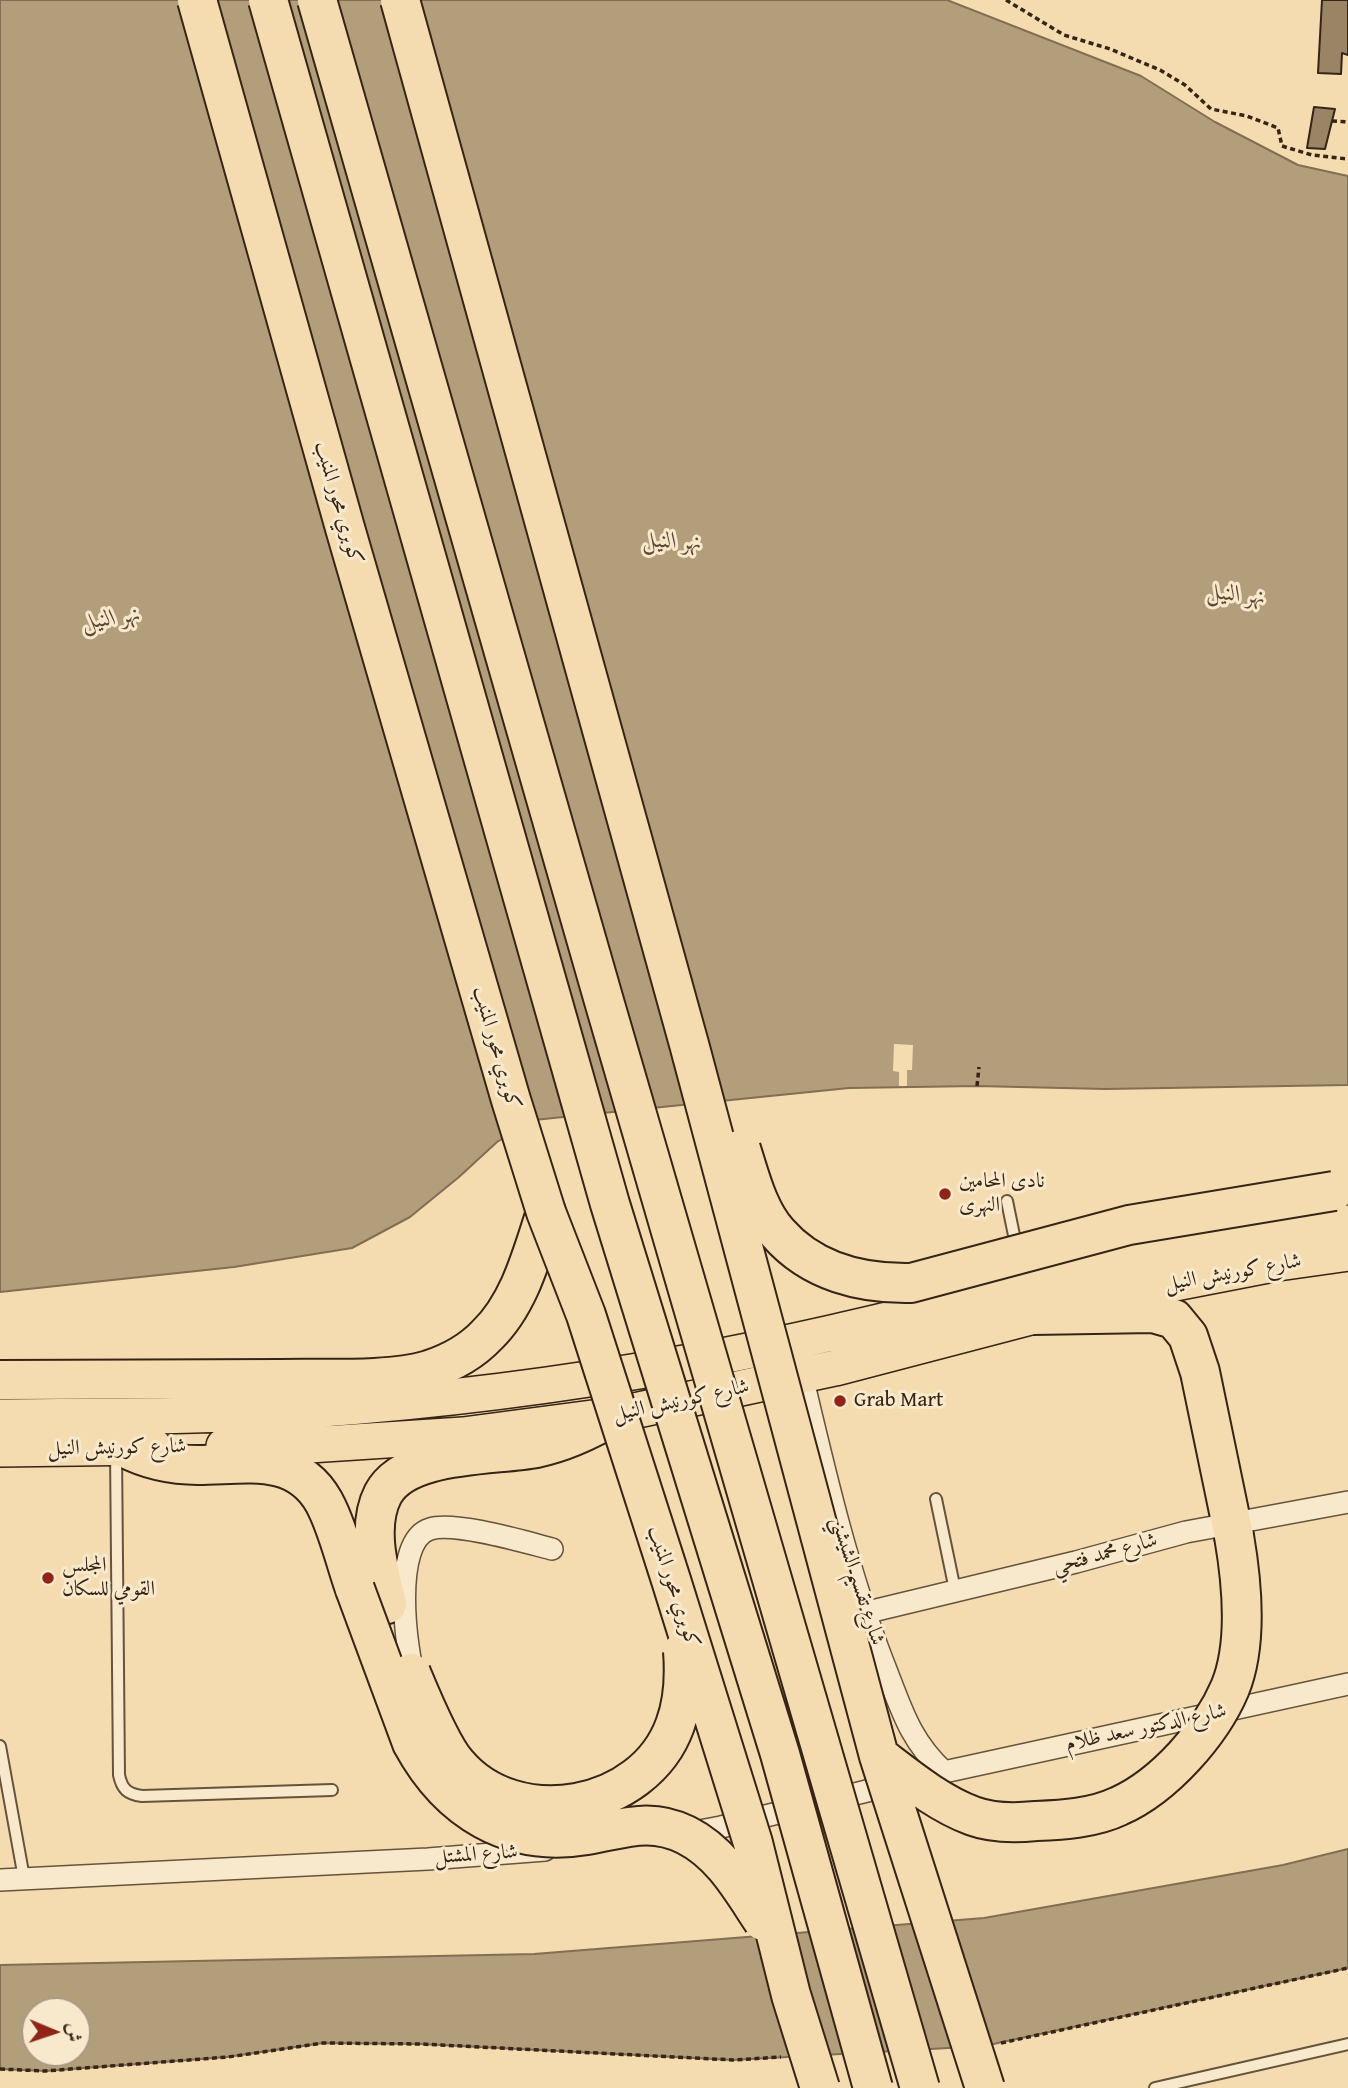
<!DOCTYPE html>
<html>
<head>
<meta charset="utf-8">
<style>
	body { margin:0 }
	#map { position:relative; width:1348px; height:2088px; overflow:hidden; background:#f4dcb0; font-family:"Gentium Book Plus",Amiri,serif }
	canvas { display:block }
	.north { position:absolute; left:21px; top:1997px; width:70px; height:70px; box-sizing:border-box; background:#f8e8cc; border:2px solid #aa9a83; border-radius:50%; rotate:92deg; font-size:19px; font-weight:700; line-height:28px; text-align:center; color:#362516 }
	.north::after { content:''; display:block; margin:auto; width:24px; height:32px; background:#8f2418; clip-path:polygon(50% 0,100% 100%,50% 72%,0 100%) }
</style>
</head>
<body>
<div id="map">
<canvas width="1348" height="2088"></canvas>
<div class="north">ش</div>
</div>
<script>
const c = document.querySelector('canvas').getContext('2d');
c.lineJoin = 'round';
function fill(path, color) { c.fillStyle = color; c.fill(path, 'evenodd'); }
function trace(path, color, width, dash) { c.strokeStyle = color; c.lineWidth = width; c.lineCap = dash ? 'butt' : 'round'; c.setLineDash(dash || []); c.stroke(path); }
function label(font, color, halo, rows, align = 'center') {
  c.font = font + ' "Gentium Book Plus",Amiri,serif'; c.lineWidth = 6; c.setLineDash([]); c.textBaseline = 'middle'; c.strokeStyle = halo; c.fillStyle = color; for (const [text, x, y, turn = 0] of rows) {
    c.save(); c.translate(x, y); c.rotate((+turn || 0) * Math.PI / 180); c.textAlign = isNaN(turn) ? turn : align; if (halo) c.strokeText(text, 0, 0); c.fillText(text, 0, 0); c.restore();
  }
}
const water = new Path2D(`
	M0,0H947L1141,76L1215,122L1298,165L1348,176V1085L1105,1089L977,1086L849,1088L534,1120L497,1142L459,1177L410,1217L352,1248L234,1267L0,1292Z
	M1348,1849V1968L984,2046L733,2060L421,2044L323,2043L227,2057L46,2071L0,2069V1965L534,1954L984,1918L1283,1865ZM35,2011H77V2053H35Z`);
const pier = new Path2D(`
	M894,1044L913,1045L912,1070H907V1086H899V1072L893,1071Z`);
const building = new Path2D(`
	M1322,0H1348V55L1342,53L1341,74L1318,73Z
	M1314,107L1335,109L1325,149L1307,148Z`);
const path = new Path2D(`
	M1006,0L1064,35L1110,49L1160,70L1185,85L1211,109L1247,116L1278,128L1282,146L1312,155L1348,159
	M1332,121L1348,122
	M977,1086L979,1067
	M1001,2043L1348,1968
	M0,2069L45,2071L228,2057L323,2043L421,2044L733,2060L781,2057`);
const service = new Path2D(`
	M1007,1201L1017,1250
	M116,1451L119,1775C122,1789 127,1794 142,1796L332,1790
	M936,1499L955,1590
	M0,1746L24,1878
	M1155,2088L1348,2044`);
const minor = new Path2D(`
	M802,1376C825,1473 847,1569 883,1662C901,1707 908,1738 944,1772
	M864,1613L1076,1562L1186,1532L1348,1502
	M415,1681C406,1651 391,1541 430,1529C454,1521 525,1542 552,1549
	M684,1834L721,1827L944,1772L1348,1684
	M0,1880L428,1859L545,1850`);
const trunk = new Path2D(`
	M0,1417C103,1416 206,1417 309,1410C437,1401 564,1385 690,1362C911,1322 1126,1253 1348,1223
	M224,1446L309,1445L463,1435L615,1415L835,1368L1118,1294L1278,1263L1348,1253
	M0,1449L154,1447`);
const motorway = new Path2D(`
	M1033,1315L1153,1313L1174,1319L1188,1336L1200,1372L1234,1536
	M0,1380C94,1380 187,1379 281,1379C322,1378 390,1382 429,1370C450,1363 472,1351 487,1335C520,1303 532,1254 546,1212
	M125,1448C148,1460 172,1465 198,1465C245,1465 296,1452 324,1502C338,1528 345,1561 355,1589
	M387,1604C379,1571 366,1527 383,1494C406,1451 493,1456 536,1448C565,1442 590,1430 615,1415`);
const motorwayBridge = new Path2D(`
	M197,0L345,528L511,1100L546,1212L586,1315L671,1580L753,1843L791,1995L820,2088
	M268,0L610,1204L780,1754L873,2088
	M317,0L604,1001L920,2088
	M400,0L689,1044L879,1756L985,2088
	M741,1149C750,1177 758,1211 778,1233C812,1272 862,1284 911,1283L1129,1225L1334,1191
	M355,1589L412,1743C449,1811 509,1848 587,1835C623,1829 650,1817 686,1835C722,1853 741,1888 763,1921
	M411,1673C421,1697 441,1746 457,1764C516,1834 644,1811 675,1725C684,1701 685,1677 683,1651
	M879,1756C908,1778 938,1803 973,1816C992,1823 1016,1823 1036,1821C1063,1820 1094,1818 1119,1806C1164,1786 1211,1733 1230,1688C1248,1644 1242,1582 1234,1536`);
const markers = [
	[945,1194,7,"#8f2418"],
	[840,1401,7,"#8f2418"],
	[48,1578,7,"#8f2418"]
];
const streetNames = [
	["كوبري محور المنيب",338,503,74],
	["كوبري محور المنيب",496,1048,74],
	["شارع كورنيش النيل",1233,1273,-10],
	["شارع كورنيش النيل",681,1401,-12],
	["شارع كورنيش النيل",117,1448,-1],
	["شارع محمد فتحي",1105,1554,-15],
	["شارع تقسيم الشيشني",857,1581,72],
	["كوبري محور المنيب",673,1587,72],
	["شارع الدكتور سعد ظلام",1146,1728,-12],
	["شارع المشتل",476,1855,-4]
];
const poiNames = [
	["نادى المحامين",959,1182],
	["النهرى",959,1206],
	["Grab Mart",854,1401],
	["المجلس",62,1566],
	["القومي للسكان",62,1590]
];
const waterNames = [
	["نهر النيل",672,542,3],
	["نهر النيل",1236,595,6],
	["نهر النيل",111,619,-9]
];
fill(water, '#b39e7c');
trace(water, '#816e53', 2);
fill(pier, '#f4dcb0');
fill(building, '#998466');
trace(building, '#362516', 2);
trace(service, '#66533c', 14);
trace(minor, '#66533c', 24);
trace(trunk, '#362516', 38);
trace(motorway, '#362516', 42);
trace(path, '#362516', 3.5, [5, 3.5]);
trace(service, '#f8e8cc', 10);
trace(minor, '#f8e8cc', 21);
trace(trunk, '#f4dcb0', 35);
trace(motorway, '#f4dcb0', 38);
trace(motorwayBridge, '#362516', 42, []);
trace(motorwayBridge, '#f4dcb0', 38);
for (const [x, y, r, color] of markers) { const dot = new Path2D(); dot.arc(x, y, r, 0, 2 * Math.PI); c.fillStyle = color; c.fill(dot); trace(dot, '#f8e8cc', 2.5); }
label('21px', '#362516', '#f8e8cc', streetNames);
label('21px', '#362516', '#f8e8cc', poiNames, 'left');
label('italic 23px', '#5c4935', '#f8e8cc', waterNames);
</script>
</body>
</html>
